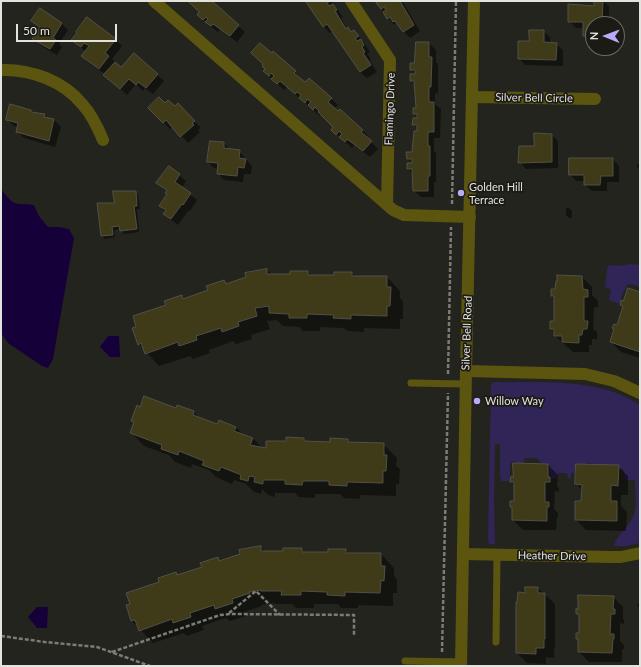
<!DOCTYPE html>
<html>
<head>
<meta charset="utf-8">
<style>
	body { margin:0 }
	#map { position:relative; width:641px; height:667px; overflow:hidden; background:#24241e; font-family:Lato,sans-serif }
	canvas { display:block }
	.frame { position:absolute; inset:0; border:2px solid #e2e2de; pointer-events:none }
	.north { position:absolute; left:585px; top:16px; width:40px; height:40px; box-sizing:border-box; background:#1b1a15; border:1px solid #6b6a65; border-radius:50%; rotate:271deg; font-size:11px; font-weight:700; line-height:16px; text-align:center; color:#e2e2de }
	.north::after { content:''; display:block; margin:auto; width:14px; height:18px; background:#b9abf7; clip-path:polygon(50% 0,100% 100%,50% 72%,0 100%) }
	.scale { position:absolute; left:16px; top:24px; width:101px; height:18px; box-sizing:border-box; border:2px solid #e2e2de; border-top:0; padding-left:5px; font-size:12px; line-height:14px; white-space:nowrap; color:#e2e2de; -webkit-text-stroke:3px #1b1a15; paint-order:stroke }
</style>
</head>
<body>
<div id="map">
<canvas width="641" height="667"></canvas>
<div class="frame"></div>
<div class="north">N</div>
<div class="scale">50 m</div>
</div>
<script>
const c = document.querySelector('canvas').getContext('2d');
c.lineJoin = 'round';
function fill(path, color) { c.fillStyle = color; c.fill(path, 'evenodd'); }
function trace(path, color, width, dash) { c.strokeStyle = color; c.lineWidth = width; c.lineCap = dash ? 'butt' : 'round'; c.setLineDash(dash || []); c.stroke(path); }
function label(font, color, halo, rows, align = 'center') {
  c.font = font + ' Lato,sans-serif'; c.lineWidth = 3.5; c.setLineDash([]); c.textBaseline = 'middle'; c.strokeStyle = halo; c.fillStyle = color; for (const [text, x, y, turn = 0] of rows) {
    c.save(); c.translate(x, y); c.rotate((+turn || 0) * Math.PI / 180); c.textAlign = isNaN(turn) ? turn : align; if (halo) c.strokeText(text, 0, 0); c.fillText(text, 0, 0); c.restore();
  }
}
const green = new Path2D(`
	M630,264L640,265V287L630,284L627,285L621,297L620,304L611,301L609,299L611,289L605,288L607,269L609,265L621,266Z
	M493,382C542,383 597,377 640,405V543L626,546H614C615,537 628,527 633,517C638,506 635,492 635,480H625L623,469H618V465L592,464L589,462L586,464H576L574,473H571V478H568L567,473H558L557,478L554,479L550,476V466L548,464L541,463L537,458H524V463H517L512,461L510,465V481H502L500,477V444H495L494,497L495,542V544H489L488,539L491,386Z`);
const water = new Path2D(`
	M1,189C16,208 12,202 34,205L39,216L48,227H59L69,229L74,238L53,359L48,368L42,366L8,343L1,333Z
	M108,336H119L120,357H110L100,347Z
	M37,607H48L47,628H37L28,617Z`);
const shadow = new Path2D(`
	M189,1H209L245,32L237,42L220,29L218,32L198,15L200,12Z
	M309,1H331L333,3L343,17L341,18L347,29L352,32L354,31L365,43H364L370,52L367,54L371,59L369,60L377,72L367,78L360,72L333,31L330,33L323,26Z
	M381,1H402L420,31L410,38L396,23L394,25L388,18L378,4Z
	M595,1H604L609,7V24H593V42H590L584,35V28H576L569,21L595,7Z
	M40,10L62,24L68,30L59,44L62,47L57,55L40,45L33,39L40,28L33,21Z
	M543,31L550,37V43L556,44L563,50V66L525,65L519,58L530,42Z
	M115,39L122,46L112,59L121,69L134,54L164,81L153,94L145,88L143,91L136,84L127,95L105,74L89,63L82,56L86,52L73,40Z
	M416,43H429L436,50V62L438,64V94L435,93V104L441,109L440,138H434V151L436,153V182H434V197H421L414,191L413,174L408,169V164H413L408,158L413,153L418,132V129L414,125L419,119L414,114L418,109L415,85L411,81L416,75L411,69L415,64Z
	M264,71L295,72L305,83L309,79L338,105L334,109L338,113L340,111L363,131L369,137L368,139L378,149L370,157L354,145L352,148L332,130L335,127L321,114L320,116L287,87L284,90Z
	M178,104L201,128L198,130L200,132L188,143L173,126L170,129L149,108L165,105L175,108Z
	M31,111L33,113L44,114L49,119L54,120L61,127L55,147L24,138L17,132L18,127L14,126L7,120Z
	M552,135L558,141V168L526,169L520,162L535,147Z
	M224,143L230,150L239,151L252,166L251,174H244L243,182L224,180L218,173V169L214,168L208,162Z
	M613,159L619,166V182H607V191H592L585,185V181H576L570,174Z
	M640,162V170L636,166Z
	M170,168L186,181L182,188L197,200L190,211L189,210L178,225L164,214L166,212L160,206L168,195L166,193L167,191L158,183Z
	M135,192L138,195L140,209H137L139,232L124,234L121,229L114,230L115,237L105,239L102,236L115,204Z
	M566,208H569L572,211V218H569L566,215Z
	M267,270L272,275H291L308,272L311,276H335V273H352L356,277H387L400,291V298L403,301V319H400V329L364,328V332L348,331L344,328L320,327V331H303L299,327L283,326L277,320L267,321L270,329L251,335L252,339L236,344L233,341L209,350L210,353L193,359L190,356L159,366L139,344L167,306L182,296L185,299L209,291L224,282L227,285L248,278L246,274Z
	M582,277L592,287V295L598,301V307H594L593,329L597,332V339H592V345H589V352H573L555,336V333L551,328L555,322V300L552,296V290H556Z
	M640,293V358L621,352L611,342L615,330L613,328L618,326L623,308L621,305Z
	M140,408L194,412L200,419L218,425L236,427L243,435L253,438L263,449L267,450L287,442L303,439L307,442L331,443L348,440L352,444H383L397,458L396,466L400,469L399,484H396V496L360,495V499L344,498L340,494H315V498L299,497L295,493H275V497L268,495L262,489L261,494L254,492L246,484L234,480L232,484L216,477L209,470L192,464L191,468L175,462L169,455L144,446L131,432L134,423L132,421Z
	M548,465L558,475L557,486L559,488V492L555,491L554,509L558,513V517H557L556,530H523L513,520L515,485L511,482L514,478Z
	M618,466L628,476V495H621V506L627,512L626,531L586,530L576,520L582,502V490L576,484Z
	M261,547L265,552H284L301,549L305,553H329L346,550L349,554H381L394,568V576L397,580V593H393V606L358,605V608H341L338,604H314V608H296L292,604H276L274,603L261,605L262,606L244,612L246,616L230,621L226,618L202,626L204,630L187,636L184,633L153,643L132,621L127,606L131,605L160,582L176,573L178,576L203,568L217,558L221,562Z
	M538,588L555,604V649H554V658L546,657V664L527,663L517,653V640L526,594Z
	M613,597L623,607V619L624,620V624L620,623V641L624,645V649H622V662H589L579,652V640L577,638L580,634V617L577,614Z
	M640,603V611L637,604Z`);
const building = new Path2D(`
	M188,1H212L239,25L230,36L213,24L211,26L205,22L208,19L206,17L203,20L197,15L199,12Z
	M307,1H330L327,3L329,6L333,4L337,10L335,11L346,29L348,27L351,32L354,30L359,36L355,38L357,41L361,39L364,45L362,47L365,52L363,53L371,65L360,72L327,24L323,27L306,2Z
	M380,1H400L414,25L403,32L395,21L393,22L390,17L387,19L383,12L386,10L384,7L381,9L376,3Z
	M594,1H603L602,24H593V36H583V22H568V4L594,6Z
	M40,8L62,23L53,38L56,40L50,49L32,39L40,27L31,21Z
	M87,17L116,39L105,53L109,56L99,69L81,56L89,46L84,43L81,47L71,40L77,33L76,32Z
	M529,30H544V42L557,43L556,60L518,59V41H529Z
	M416,42H429V57H432L431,87H429V102H434V132H428V146H430V176H428V191H413L412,169H407V163H412V159H407L406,152H412L414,131H417V125H412L413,118H417V114H413V108H416L414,81H410V74H415V70H410V63H414Z
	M260,43L272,53L273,51L296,71L294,73L305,82L309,78L332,98L328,102L338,111L340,109L363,130L361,132L372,141L363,151L347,139L345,142L339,137L342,134L339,131L336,135L331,130L333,127L318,112L319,111L315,107L313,110L308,105L311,102L307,99L305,103L299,98L301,95L297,92L295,94L280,81L277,84L271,79L274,76L271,73L269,76L263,71L265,69L262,66L263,64L251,53Z
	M134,53L158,74L146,88L138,82L136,85L129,79L120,89L103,75L115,62L121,67Z
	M159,97L165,103L168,100L175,106L178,103L195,121L192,123L194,125L180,137L166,120L163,123L148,108Z
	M10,104L31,110V112L45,114L44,117L54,119L49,141L16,132L18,123L6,120Z
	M534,133L552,134V162L518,163L519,146H534Z
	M210,141L224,142V148L240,150L239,158L246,159L244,168L238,167L237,176L217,174L218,163L207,162Z
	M569,158H613V176H601L600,185H584V175H569Z
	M169,166L180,174L175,182L191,193L183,205L182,204L171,219L163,214L166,210L159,206L167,194L165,193L167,190L156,183Z
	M113,191H136L137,206H134L137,229L120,231L119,226L112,227L113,235L101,236L97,203H114Z
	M267,269V274H290V271H308V275H334V272H352V276H387V287H391L390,306H387V316L351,315V319L333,318L334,315L307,314V318H289V314L269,313V306L255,308L257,316L238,322L239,326L222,332L221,328L196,336L197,340L179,346L178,342L145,354L141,343L138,345L132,328L136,327L133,316L166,305L164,301L182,295L183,299L208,290L206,286L224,280L226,284L246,277L245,273Z
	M557,275L582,276L583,289L588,290V297H584V321H588L587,329H583L582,335H579V343L562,342V336H554V329H550V321H554V296H551V289H555L556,281H557Z
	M628,288L640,292V352L610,342L614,329L612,328L614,324L617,325L623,306L620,305L621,300L623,301Z
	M144,396L176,408L177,405L194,411L193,415L217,424L219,420L236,427L234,431L253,438L250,445L266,448V441H286V437L304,438V441L330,442V438L348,439V442L384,443V455H387L386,471H383V483L347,482V486L329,485V481H303L302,485L285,484V480H263V484L254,482L255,477L249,476L248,481L240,479L241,475L239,474L221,467L219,471L202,465L204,461L179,451L178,455L161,449L162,445L130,433L134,422L131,421L137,405L140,407Z
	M513,463L548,464V477H550V482H545V502H549V507H547V521L512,520V507H510V501H514V482H510L511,476L513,477Z
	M576,464L619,465L618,486L611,485V501H617V521L575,520V501H581L582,485L575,484Z
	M261,546V551H283V548H302V552H328V549H346V553H381V566H385L384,581L381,580L380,593L345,592V596L327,595V592L301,591V595H281L282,591H261V590L249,592L250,593L232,599L233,603L215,609L214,605L190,613L191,617L173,623L172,619L139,631L135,620L131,621L126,605L130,604L126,593L159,582L158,578L176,572L177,575L202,567L200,563L218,557L219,561L240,554L239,550Z
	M525,587H538V593H545V639H544V648H536V654L516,653V602H517L518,592L525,593Z
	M578,595L614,596L613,609H615V614H611L610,634H614V639H613L612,653L578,652V639H576V633H579V614H576V608L578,609Z`);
const path = new Path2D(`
	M452,204L456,1
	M448,374L451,227
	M229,613L256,591L280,615
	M1,636L45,642L97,647L150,666
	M112,652L220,615L231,614L354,615V635
	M442,652L448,393`);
const service = new Path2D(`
	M411,383L465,384
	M496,642L497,554
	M405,661L462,662`);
const minor = new Path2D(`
	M154,1L393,210L404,215L470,217
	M351,1L390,60L387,205
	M1,70C31,69 64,81 83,105C92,115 98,128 103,140
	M472,97L595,99
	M466,371L585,374L614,381L640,393
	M463,554L611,557H621L640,553`);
const tertiary = new Path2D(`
	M461,666L466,371L474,1`);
const markers = [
	[461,193,4,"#b9abf7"],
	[477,401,4,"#b9abf7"]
];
const streetNames = [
	["Silver Bell Circle",534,98,1],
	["Flamingo Drive",390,109,-88],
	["Silver Bell Road",467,333,-88],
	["Heather Drive",552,556,1]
];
const poiNames = [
	["Golden Hill",469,187],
	["Terrace",469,200],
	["Willow Way",485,401]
];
fill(green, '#312456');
fill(water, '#16003a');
fill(shadow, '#0007');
fill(building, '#3f3b19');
trace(building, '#515049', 1);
trace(path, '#7c7c77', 2.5, [4, 2]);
trace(service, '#5c5510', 7);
trace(minor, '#5c5510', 12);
trace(tertiary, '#5c5510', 12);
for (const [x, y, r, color] of markers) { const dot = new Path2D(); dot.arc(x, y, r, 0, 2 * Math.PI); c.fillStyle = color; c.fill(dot); trace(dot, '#1b1a15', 1.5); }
label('11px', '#e2e2de', '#1b1a15', streetNames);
label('11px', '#e2e2de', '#1b1a15', poiNames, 'left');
</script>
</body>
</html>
